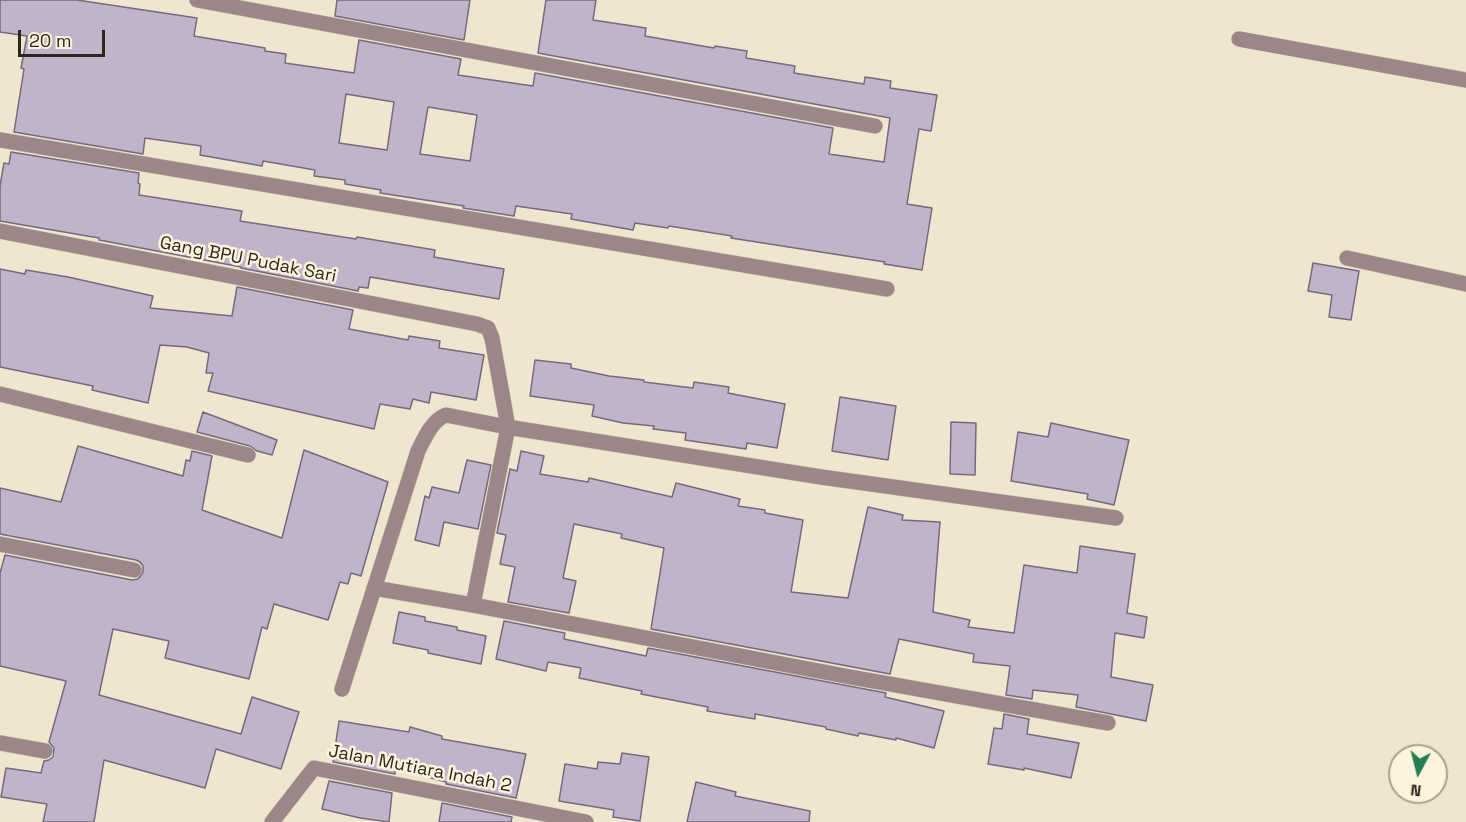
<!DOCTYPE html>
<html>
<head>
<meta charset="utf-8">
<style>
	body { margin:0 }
	#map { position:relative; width:1466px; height:822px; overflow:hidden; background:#f0e6cf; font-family:"Space Grotesk",sans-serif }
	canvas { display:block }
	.north { position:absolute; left:1388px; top:744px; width:60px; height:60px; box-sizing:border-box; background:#fef3dc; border:2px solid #aaa190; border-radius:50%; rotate:187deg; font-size:16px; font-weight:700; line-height:24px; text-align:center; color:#2b271f }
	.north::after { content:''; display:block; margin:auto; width:21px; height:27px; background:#227e53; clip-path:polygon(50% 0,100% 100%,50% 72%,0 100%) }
	.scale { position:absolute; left:18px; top:30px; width:87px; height:27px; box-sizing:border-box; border:3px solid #2b271f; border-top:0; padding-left:8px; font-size:18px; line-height:21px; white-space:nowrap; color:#2b271f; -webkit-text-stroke:4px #fef3dc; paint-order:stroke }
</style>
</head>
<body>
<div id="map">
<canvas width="1466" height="822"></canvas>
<div class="north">N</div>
<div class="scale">20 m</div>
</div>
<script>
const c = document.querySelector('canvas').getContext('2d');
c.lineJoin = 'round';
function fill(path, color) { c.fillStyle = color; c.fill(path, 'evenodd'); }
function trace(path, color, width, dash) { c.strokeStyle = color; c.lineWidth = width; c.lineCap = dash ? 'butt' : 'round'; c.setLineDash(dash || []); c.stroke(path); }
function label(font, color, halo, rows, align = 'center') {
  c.font = font + ' "Space Grotesk",sans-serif'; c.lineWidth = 5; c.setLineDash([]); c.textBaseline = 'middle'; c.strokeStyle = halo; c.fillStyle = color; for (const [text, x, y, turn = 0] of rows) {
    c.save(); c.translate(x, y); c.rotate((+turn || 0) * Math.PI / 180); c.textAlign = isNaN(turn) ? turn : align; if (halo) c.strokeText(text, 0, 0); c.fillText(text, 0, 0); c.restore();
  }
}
const building = new Path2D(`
	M0,0H77L197,18L194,36L265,48V51L286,54L285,63L354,73L359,40L461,59L458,75L533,86L535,73L833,128L829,154L884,162L890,118L538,53L546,0H596L593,20L646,28L645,36L714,48L715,46L747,51L746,58L795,66L794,73L864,84L865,77L891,81L890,88L937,95L931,131L919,129L907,204L932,208L922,270L884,264L885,262L731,238L732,236L669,226L668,228L635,223L633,230L571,219L572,214L516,206L514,216L463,208L464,206L380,193L381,190L345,184V180L314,176L315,170L263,161L262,166L200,155L201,146L145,138L143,154L14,132L24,69L21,68L27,36L0,32ZM346,94L394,102L387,150L339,143ZM428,107L477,115L470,161L420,154Z
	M337,0H470L464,40L335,16Z
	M11,152L139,173L138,183L140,184L139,195L242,211L240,221L356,239L357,237L435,250L434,257L504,269L499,299L370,277L368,288L359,287L358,291L241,268V267L99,240V238L0,221V186L4,163L9,164Z
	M1313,263L1359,271L1351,320L1329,317L1332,295L1308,291Z
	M0,269L25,274L26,270L68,277L153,296L150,308L232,316L237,287L353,310L349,329L408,340L409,336L440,341L439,348L484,355L476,400L431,392L429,403L413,399L410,409L380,404L374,429L208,391L213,373H206L209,353L187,347L160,345L148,403L92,390L93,386L0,367Z
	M535,360L571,364V368L609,376L644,380V382L693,388L694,382L729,387L728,393L785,404L777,448L747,443L746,449L685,440L686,433L653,429L654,426L623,423L592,416L594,405L530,396Z
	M840,397L896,406L888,460L832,451Z
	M203,412L277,440L272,455L257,451L250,446L197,432Z
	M951,422L976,423L975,475L950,474Z
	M1051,423L1129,440L1114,505L1087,499L1088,494L1011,481L1018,432L1048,437Z
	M78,446L183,476L186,460L190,461L192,451L212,456L202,510L282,538L304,450L388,482L361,576L351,573L348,584L340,582L328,620L274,604L267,629L262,627L249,679L165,658L169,641L113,629L99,695L241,734L252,697L299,712L281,769L216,749L205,788L104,760L94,822H43L47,804L1,797L6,768L41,773L44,761L49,760L53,757L54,748L49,742L66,681L0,666V573L5,555L132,580L138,579L143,572V566L140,562L136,560L0,534V488L61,502Z
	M521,451L544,456L540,474L588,482L589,478L672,497L676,483L740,499L738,506L765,510V513L803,520L791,592L848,598L868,507L903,515L902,520L940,522L933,612L970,620L968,627L1014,633L1024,565L1077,573L1080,546L1135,554L1127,613L1147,617L1144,638L1115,633L1111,677L1153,685L1146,721L1076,707L1078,695L1033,690L1032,699L1006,695L1010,666L973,662L974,654L899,639L890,674L651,629L664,548L621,538L622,534L574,524L563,578L576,581L569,613L508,602L515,567L500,564L506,535L497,533L510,469L517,471Z
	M467,460L491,465L478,529L444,522L439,546L415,540L425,496L429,498L432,487L459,493Z
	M399,612L425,617V621L457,627V630L486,636L481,664L428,653V650L393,643Z
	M504,621L565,633L564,639L646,656L648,648L886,693L885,697L944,711L934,748L896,738V740L859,733L858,736L826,729V727L755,714V719L707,711L708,707L641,694L642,691L579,678L581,668L548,662L546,671L496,659Z
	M1004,714L1029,719L1027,734L1079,743L1071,778L1024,768V770L988,764L994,728L1002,729Z
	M339,721L409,732L410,727L442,736V739L526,754L516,798L446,784V782L395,768V774L333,762Z
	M622,753L649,757L640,821L613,817L614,810L559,801L565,764L597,769L598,762L620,764Z
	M329,781L392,793L389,822L360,818L322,809Z
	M696,782L736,792L735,796L810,811L809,822H687Z
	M442,803L512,817L511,822H439Z`);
const minor = new Path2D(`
	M197,0L875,126
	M1239,39L1466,80
	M0,140L887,289
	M0,231L477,324L488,328L492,338L508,427L473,605
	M1347,258L1466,284
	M0,394L248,455
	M0,544L134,570
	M374,588L473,605L845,676L1108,723
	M342,689L418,451C424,439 432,420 446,415L507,427L821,477L1116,518
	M0,743L45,751
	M272,822L314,768L586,822`);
const streetNames = [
	["Gang BPU Pudak Sari",248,260,11],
	["Jalan Mutiara Indah 2",420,769,11]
];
fill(building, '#bfb4c9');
trace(building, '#756a7e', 1.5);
trace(minor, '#cdc4af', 16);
trace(minor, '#9b8788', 15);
label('18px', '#2b271f', '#fef3dc', streetNames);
</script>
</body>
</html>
